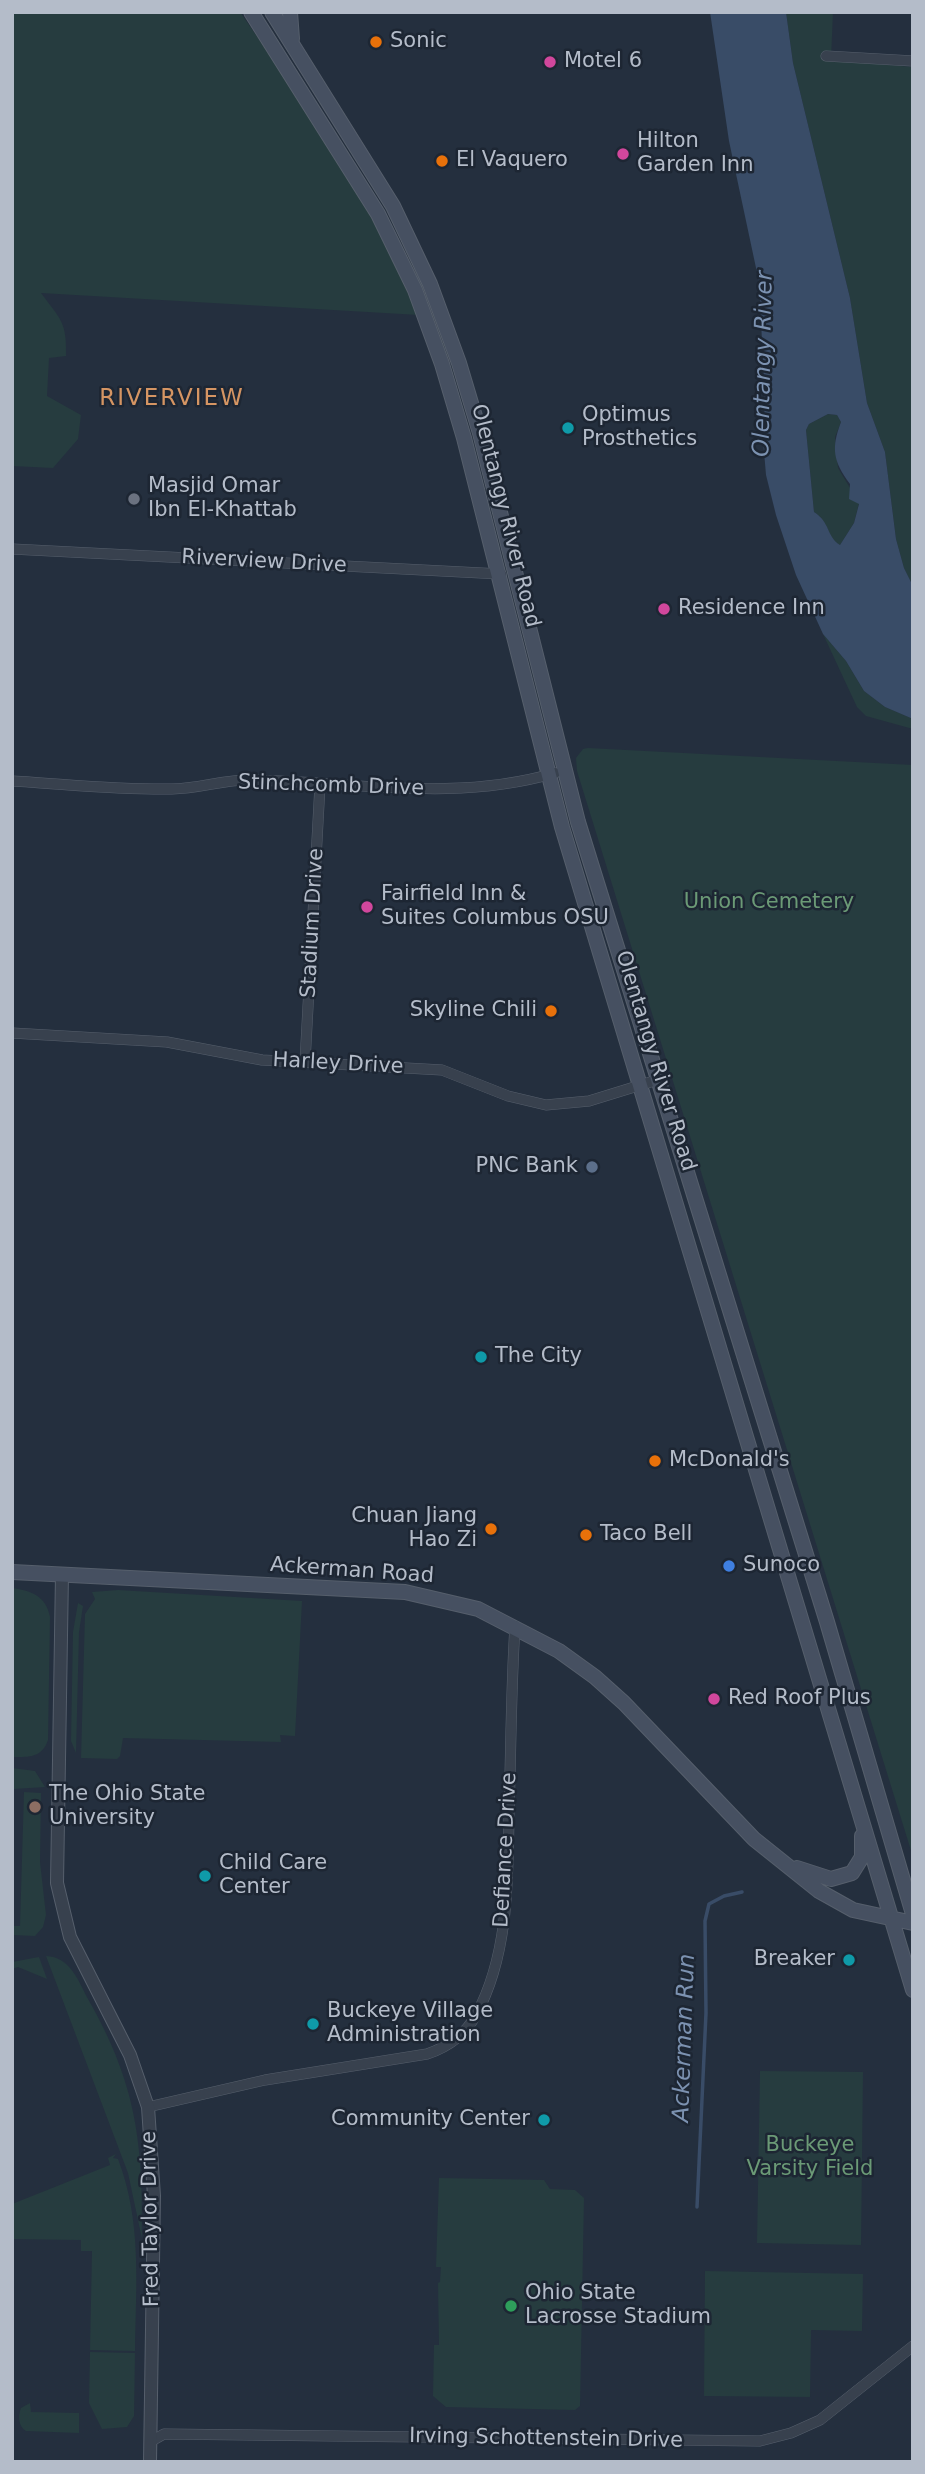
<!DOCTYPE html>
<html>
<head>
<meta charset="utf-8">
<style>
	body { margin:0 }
	#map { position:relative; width:925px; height:2474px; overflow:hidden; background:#242f3e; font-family:"DejaVu Sans",sans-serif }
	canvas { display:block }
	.frame { position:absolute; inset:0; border:14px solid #b4bcc9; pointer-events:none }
</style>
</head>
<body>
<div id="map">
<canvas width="925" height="2474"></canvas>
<div class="frame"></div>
</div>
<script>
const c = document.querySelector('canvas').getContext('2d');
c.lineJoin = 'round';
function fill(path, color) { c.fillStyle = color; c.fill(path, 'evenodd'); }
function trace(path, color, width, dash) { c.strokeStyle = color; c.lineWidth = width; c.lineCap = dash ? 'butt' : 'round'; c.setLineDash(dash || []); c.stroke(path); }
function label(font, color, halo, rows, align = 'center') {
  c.font = font + ' "DejaVu Sans",sans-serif'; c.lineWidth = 5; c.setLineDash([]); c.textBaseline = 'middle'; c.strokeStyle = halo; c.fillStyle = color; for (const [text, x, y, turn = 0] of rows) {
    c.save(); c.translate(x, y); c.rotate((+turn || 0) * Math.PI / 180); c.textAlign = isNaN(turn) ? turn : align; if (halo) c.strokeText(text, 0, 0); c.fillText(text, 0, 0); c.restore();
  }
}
const green = new Path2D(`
	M12,12H240L308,110L381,231L419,315L41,293C60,319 67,321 66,356L49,358L47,396L81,415L78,439L53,468L12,466Z
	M786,12H833L831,60L913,67V586L904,568L896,539L885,452L867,403L850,298L793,63Z
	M828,414L837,415L841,422L835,437L838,468L859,503L854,523L840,545C826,537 830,522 814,512L806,430L809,424Z
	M823,634L846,661L864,691L885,707L913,719V729L866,716L857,707Z
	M588,748L913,765V1857L577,771L576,758L583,749Z
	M12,1588C32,1591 46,1596 50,1617L48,1740C42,1758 29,1757 12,1757Z
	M118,1590L302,1601L295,1736L280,1735L281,1742L123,1738L120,1756L117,1759L81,1758L85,1614L95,1599L92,1592Z
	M78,1603L83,1606L79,1632L76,1753L71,1741L73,1632Z
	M12,1768L35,1771L45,1787L14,1789Z
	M24,1792L41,1793L40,1862L46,1915L43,1927L35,1936L12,1935V1926H20Z
	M46,1956C70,1957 78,1980 88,1999C137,2085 143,2143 142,2239L128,2173Z
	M39,1957L47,1979L18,1967L12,1969V1962Z
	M760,2071L863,2072L861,2245L757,2243Z
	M116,2154L113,2158L118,2159C142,2221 136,2286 135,2351L90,2350L92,2251H81V2240L12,2239V2204L110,2165L108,2158Z
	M439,2178L544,2180L550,2189L575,2190L584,2198L580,2406L575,2410L446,2407L433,2396L434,2345H439L438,2283L440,2282L441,2267H436Z
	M705,2271L863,2274L862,2331L811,2330L810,2397L704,2396Z
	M90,2352L135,2353L134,2416L127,2427L102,2429L89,2403Z
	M30,2403L31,2412L79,2413V2433L26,2431C18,2426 18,2416 21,2408Z`);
const water = new Path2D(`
	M710,12H786L793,63L850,298L867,403L885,452L896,539L904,568L913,586V719L885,707L864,691L846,661L823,634L796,575L776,515L766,475L763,440L765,400L759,282L729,141ZM828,414L837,415L841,422C831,448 833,461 850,484L849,499L859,504L854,523L840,545C826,536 831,523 814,512L806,430L809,424Z`);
const stream = new Path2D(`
	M697,2207L706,2013L705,1921L709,1904L724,1896L742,1892`);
const minor = new Path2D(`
	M826,56L913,61
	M12,549L501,574
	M12,781C65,784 119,790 172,789C198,789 222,780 247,780C351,781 452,803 555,773
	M12,1033L167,1042L262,1060L442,1070L508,1096L546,1105L589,1101L657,1080
	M305,1062L320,785
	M148,2107L265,2080L427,2054C448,2047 465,2035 476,2015C509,1955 508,1879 509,1812C511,1751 511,1688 515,1626
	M150,2442L164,2434L760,2441L791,2433L820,2420L913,2346`);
const tertiary = new Path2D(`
	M62,1574L57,1883L70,1937L130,2055L148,2107L154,2196L150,2462`);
const secondary = new Path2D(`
	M251,12L378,214L415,290L442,364L464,438L562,827L913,1990
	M272,12L393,206L430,284L459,363L480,433L578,822L827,1622L913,1914
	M290,12L292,39
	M12,1572L405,1592L478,1609L559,1651L595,1677L624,1703L754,1839L819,1891L853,1910L913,1923
	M797,1868L831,1879L852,1873L862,1857V1836`);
const markers = [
	[376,42,7,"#e8710a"],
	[550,62,7,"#d1479c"],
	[623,154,7,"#d1479c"],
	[442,161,7,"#e8710a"],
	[568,428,7,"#0f9aa8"],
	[134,499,7,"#6b7280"],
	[664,609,7,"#d1479c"],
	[367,907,7,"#d1479c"],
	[551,1011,7,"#e8710a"],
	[592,1167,7,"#5c6f8a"],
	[481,1357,7,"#0f9aa8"],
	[655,1461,7,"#e8710a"],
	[491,1529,7,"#e8710a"],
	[586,1535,7,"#e8710a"],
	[729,1566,7,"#3f7fe0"],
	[714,1699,7,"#d1479c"],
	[35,1807,7,"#8d6e63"],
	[205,1876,7,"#0f9aa8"],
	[849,1960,7,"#0f9aa8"],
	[313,2024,7,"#0f9aa8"],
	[544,2120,7,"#0f9aa8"],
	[511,2306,7,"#2e9e5b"]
];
const poiNames = [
	["Sonic",390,42],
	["Motel 6",564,62],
	["Hilton",637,142],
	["Garden Inn",637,166],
	["El Vaquero",456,161],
	["Optimus",582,416],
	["Prosthetics",582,440],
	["Masjid Omar",148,487],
	["Ibn El-Khattab",148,511],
	["Residence Inn",678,609],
	["Fairfield Inn &",381,895],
	["Suites Columbus OSU",381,919],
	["Skyline Chili",537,1011,"right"],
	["PNC Bank",578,1167,"right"],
	["The City",495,1357],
	["McDonald's",669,1461],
	["Chuan Jiang",477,1517,"right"],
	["Hao Zi",477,1541,"right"],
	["Taco Bell",600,1535],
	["Sunoco",743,1566],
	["Red Roof Plus",728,1699],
	["The Ohio State",49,1795],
	["University",49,1819],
	["Child Care",219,1864],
	["Center",219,1888],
	["Breaker",835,1960,"right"],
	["Buckeye Village",327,2012],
	["Administration",327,2036],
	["Community Center",530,2120,"right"],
	["Ohio State",525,2294],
	["Lacrosse Stadium",525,2318]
];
const streetNames = [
	["Olentangy River Road",505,516,76],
	["Riverview Drive",264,562,3],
	["Stinchcomb Drive",331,786,2],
	["Stadium Drive",313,923,-87],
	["Olentangy River Road",655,1061,73],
	["Harley Drive",338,1064,3],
	["Ackerman Road",352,1571,4],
	["Defiance Drive",506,1850,-87],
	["Fred Taylor Drive",151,2219,-91],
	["Irving Schottenstein Drive",546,2439,1]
];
const parkNames = [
	["Union Cemetery",769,903],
	["Buckeye",810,2146],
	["Varsity Field",810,2170]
];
const waterNames = [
	["Olentangy River",764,364,-89],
	["Ackerman Run",685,2038,-88]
];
const neighbourhoodNames = [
	["RIVERVIEW",172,399]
];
fill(green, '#263c3f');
fill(water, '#394c67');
trace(stream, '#394c67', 3.5);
trace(minor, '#565f6c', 11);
trace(tertiary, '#565f6c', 14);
trace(secondary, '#565f6c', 16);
trace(minor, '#38414e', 10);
trace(tertiary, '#38414e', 12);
trace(secondary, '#465061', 14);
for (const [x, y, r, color] of markers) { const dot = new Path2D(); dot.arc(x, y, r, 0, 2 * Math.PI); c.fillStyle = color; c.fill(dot); trace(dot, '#1d2633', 2.5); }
label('21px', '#b4bcc9', '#1d2633', poiNames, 'left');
label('21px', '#b4bcc9', '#1d2633', streetNames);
label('21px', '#6b9a76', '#1d2633', parkNames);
label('italic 23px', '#7c92b1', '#1d2633', waterNames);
c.letterSpacing = '2px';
label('23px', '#d59563', '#1d2633', neighbourhoodNames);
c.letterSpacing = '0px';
</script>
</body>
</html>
